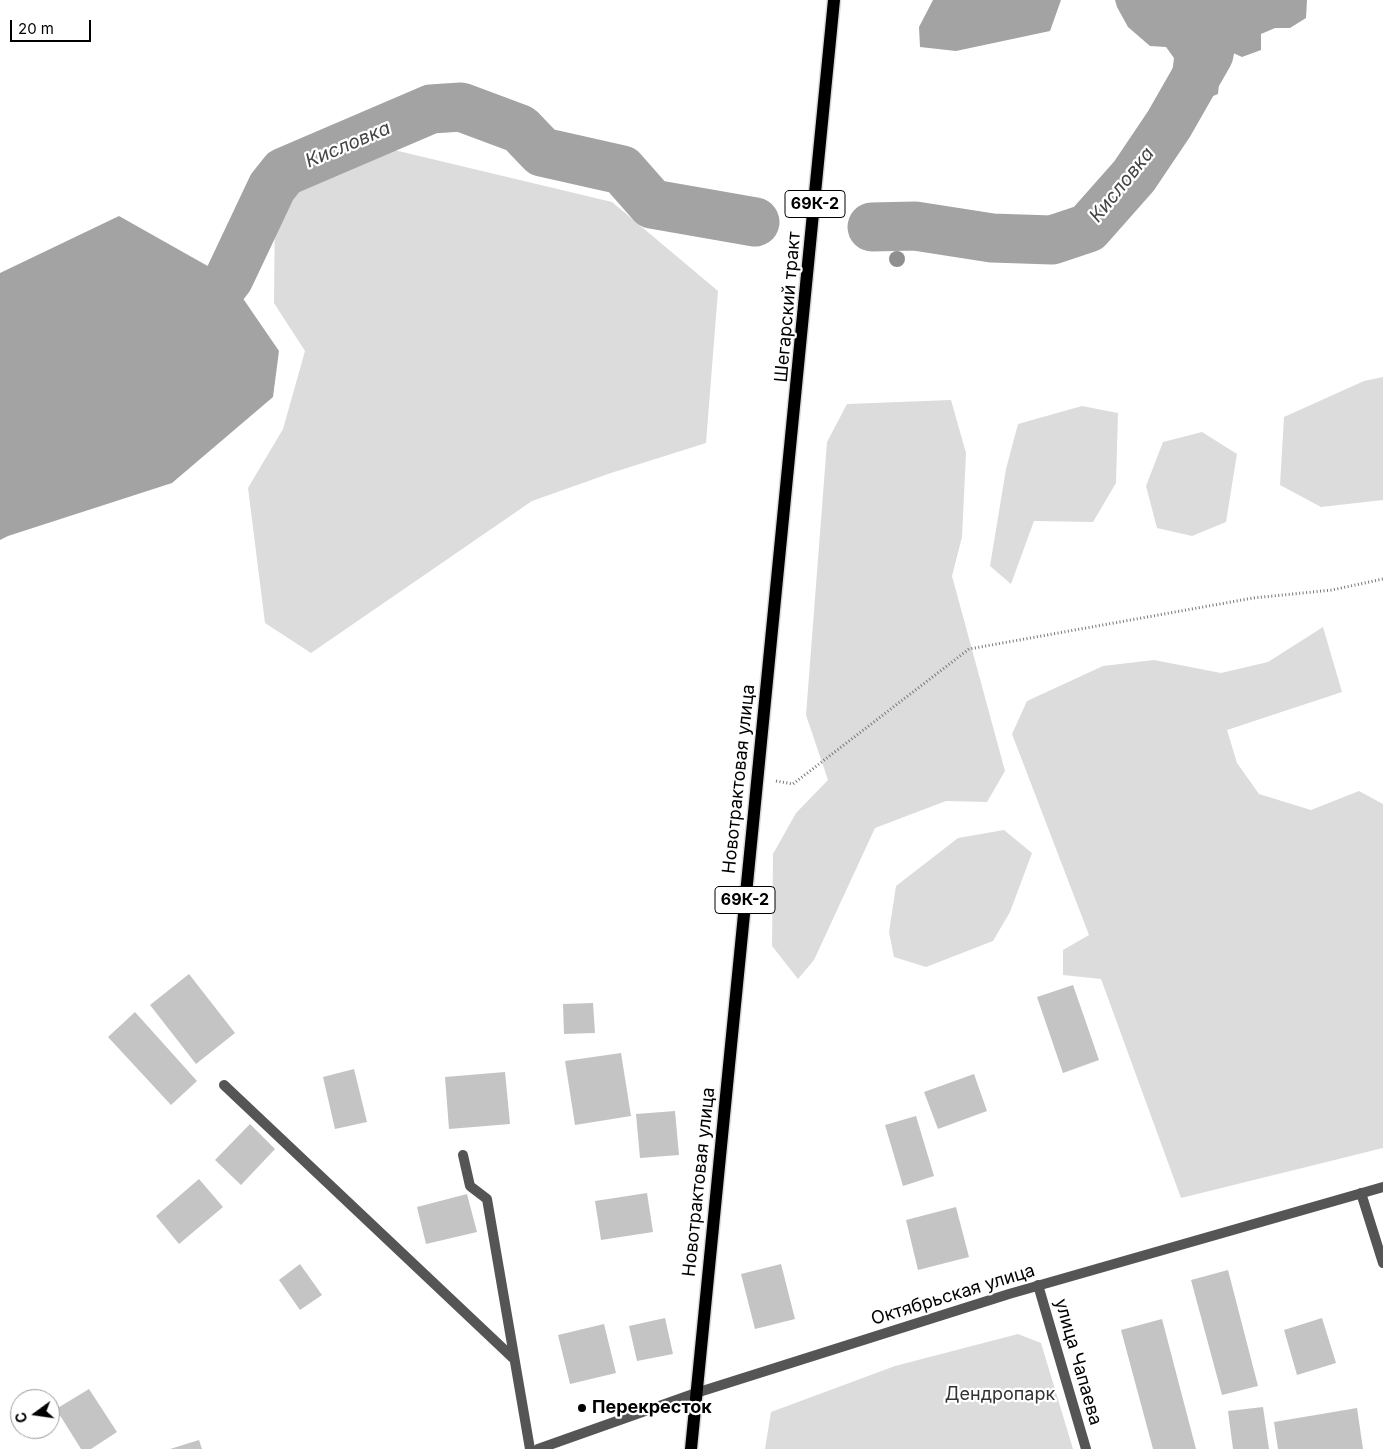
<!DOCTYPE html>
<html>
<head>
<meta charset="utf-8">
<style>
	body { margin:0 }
	#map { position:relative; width:1383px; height:1449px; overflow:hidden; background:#fff; font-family:Inter,sans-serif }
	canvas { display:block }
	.north { position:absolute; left:10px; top:1389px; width:50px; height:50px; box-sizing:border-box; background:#fff; border:1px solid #999; border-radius:50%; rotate:256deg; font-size:14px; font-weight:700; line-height:20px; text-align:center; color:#000 }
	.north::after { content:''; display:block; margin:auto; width:18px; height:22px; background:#000; clip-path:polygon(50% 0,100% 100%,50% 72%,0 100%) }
	.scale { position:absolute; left:10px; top:20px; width:81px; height:22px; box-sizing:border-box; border:2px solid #000; border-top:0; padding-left:6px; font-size:15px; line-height:18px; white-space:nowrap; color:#000; -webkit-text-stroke:4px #fff; paint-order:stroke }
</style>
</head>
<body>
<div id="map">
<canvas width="1383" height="1449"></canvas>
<div class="north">С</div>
<div class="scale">20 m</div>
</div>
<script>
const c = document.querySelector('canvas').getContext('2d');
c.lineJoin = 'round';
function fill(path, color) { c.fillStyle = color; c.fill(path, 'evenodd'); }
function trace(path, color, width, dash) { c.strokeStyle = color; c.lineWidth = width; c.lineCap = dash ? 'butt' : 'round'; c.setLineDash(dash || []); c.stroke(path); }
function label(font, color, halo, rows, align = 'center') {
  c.font = font + ' Inter,sans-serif'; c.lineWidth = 4.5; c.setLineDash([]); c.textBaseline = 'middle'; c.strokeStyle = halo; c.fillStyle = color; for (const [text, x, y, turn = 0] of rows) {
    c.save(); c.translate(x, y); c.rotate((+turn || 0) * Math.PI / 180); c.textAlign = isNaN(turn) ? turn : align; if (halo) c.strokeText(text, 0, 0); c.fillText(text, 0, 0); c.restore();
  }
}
const green = new Path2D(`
	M394,150L612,202L718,291L706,443L611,473L532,501L311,653L265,623L248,488L283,429L305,351L274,303L275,197Z
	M1383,377V500L1321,507L1280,485L1284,417L1364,381Z
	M951,400L966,453L962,537L952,576L1005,771L987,802L946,801L875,828L814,960L798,979L772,946L773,854L796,813L828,780L806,715L827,442L847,404Z
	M1082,406L1118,413L1116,483L1093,522L1034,521L1011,584L990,566L1006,469L1018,424Z
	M1202,432L1237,454L1226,522L1192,536L1157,528L1146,486L1163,442Z
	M1323,627L1342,692L1227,730L1237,763L1259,794L1311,810L1359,791L1383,804V1148L1181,1198L1101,979L1063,975V950L1089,935L1012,734L1027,701L1103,666L1154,660L1221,673L1268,662Z
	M1004,830L1032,853L1010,912L993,941L926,967L894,957L889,932L896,886L958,838Z
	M1018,1334L1041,1343L1073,1449H765L771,1412L895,1366Z`);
const water = new Path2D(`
	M933,0H1061L1050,31L956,51L920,47L919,27Z
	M1115,0H1307L1306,18L1290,28H1275L1261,34V50L1242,57L1231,52L1221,60L1218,94L1198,102L1184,120L1169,124L1162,102L1172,74L1174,58L1166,47L1150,46L1128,27L1117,7Z
	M119,216L229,278L279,351L273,397L172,483L8,536L0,540V273Z`);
const river = new Path2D(`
	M872,227L915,226L992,238L1052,240L1088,228L1134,176L1169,124L1209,54L1219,0
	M180,321L207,307L229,278L272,187L284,172L431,109L461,107L520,129L542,152L622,170L652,204L755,222`);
const building = new Path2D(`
	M189,974L235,1033L196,1064L150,1005Z
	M1073,985L1099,1060L1063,1073L1037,997Z
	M593,1003L595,1033L564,1034L563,1004Z
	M135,1012L197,1081L171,1105L108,1037Z
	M621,1053L631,1116L575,1125L565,1061Z
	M354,1069L367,1122L335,1129L323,1077Z
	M505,1072L510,1124L449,1129L445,1077Z
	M974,1074L987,1111L938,1129L924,1092Z
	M675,1111L679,1155L640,1158L636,1114Z
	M916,1116L934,1176L903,1186L885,1125Z
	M250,1124L275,1149L241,1185L215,1160Z
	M199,1179L223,1207L179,1244L156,1216Z
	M647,1193L653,1232L601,1240L595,1201Z
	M467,1194L477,1232L426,1244L417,1207Z
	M956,1207L969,1257L918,1270L906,1220Z
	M300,1264L322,1295L300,1310L279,1280Z
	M781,1264L795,1319L755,1329L741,1274Z
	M1228,1270L1258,1386L1222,1395L1191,1280Z
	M665,1318L673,1354L637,1361L629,1326Z
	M1322,1318L1336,1363L1297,1375L1284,1330Z
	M1162,1319L1196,1449H1153L1121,1330Z
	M604,1324L616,1373L570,1384L558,1335Z
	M89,1389L117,1432L91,1449H81L56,1409Z
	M1263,1407L1269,1449H1233L1228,1411Z
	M1357,1408L1363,1449H1278L1274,1422Z
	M199,1440L202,1449H170Z`);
const path = new Path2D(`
	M776,781L793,784L969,649L1253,598L1332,590L1383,579`);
const minor = new Path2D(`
	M224,1085L513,1358
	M463,1155L470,1186L487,1199L530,1449
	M1361,1193L1383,1263
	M1038,1285L1086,1449`);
const tertiary = new Path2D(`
	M538,1449L696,1393L1009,1294L1383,1187`);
const primary = new Path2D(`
	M691,1449C738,966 788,483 834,0`);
const trees = [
	[897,259]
];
const markers = [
	[582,1408,5,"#000"]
];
const shields = [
	[815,204,60],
	[745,900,60]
];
const shieldNames = [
	["69К-2",815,204],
	["69К-2",745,900]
];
const streetNames = [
	["Шегарский тракт",788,307,-85],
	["Новотрактовая улица",739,779,-84],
	["Новотрактовая улица",699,1182,-84],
	["Октябрьская улица",953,1295,-17],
	["улица Чапаева",1078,1362,74]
];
const parkNames = [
	["Дендропарк",1000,1395]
];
const poiNames = [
	["Перекресток",592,1408]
];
const waterNames = [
	["Кисловка",348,145,-23],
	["Кисловка",1122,185,-51]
];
fill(green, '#dcdcdc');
fill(water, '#a3a3a3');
trace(river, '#a3a3a3', 49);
fill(building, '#c4c4c4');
trace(primary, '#dbdbdb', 15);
trace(path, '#777', 3, [1, 2.5]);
trace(minor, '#555', 10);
trace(tertiary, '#555', 10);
trace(primary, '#000', 12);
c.fillStyle = '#8f8f8f';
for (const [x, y] of trees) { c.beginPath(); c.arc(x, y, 8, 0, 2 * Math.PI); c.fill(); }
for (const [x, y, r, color] of markers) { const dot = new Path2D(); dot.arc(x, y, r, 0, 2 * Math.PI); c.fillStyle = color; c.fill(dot); trace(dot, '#fff', 2); }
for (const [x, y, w] of shields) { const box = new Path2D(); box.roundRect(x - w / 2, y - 13.5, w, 27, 4); c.fillStyle = '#fff'; c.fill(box); trace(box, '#000', 1); }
label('bold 16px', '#000', null, shieldNames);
label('18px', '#000', '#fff', streetNames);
label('18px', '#333', '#fff', parkNames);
label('bold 18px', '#000', '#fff', poiNames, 'left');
label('italic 19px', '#444', '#fff', waterNames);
</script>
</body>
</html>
